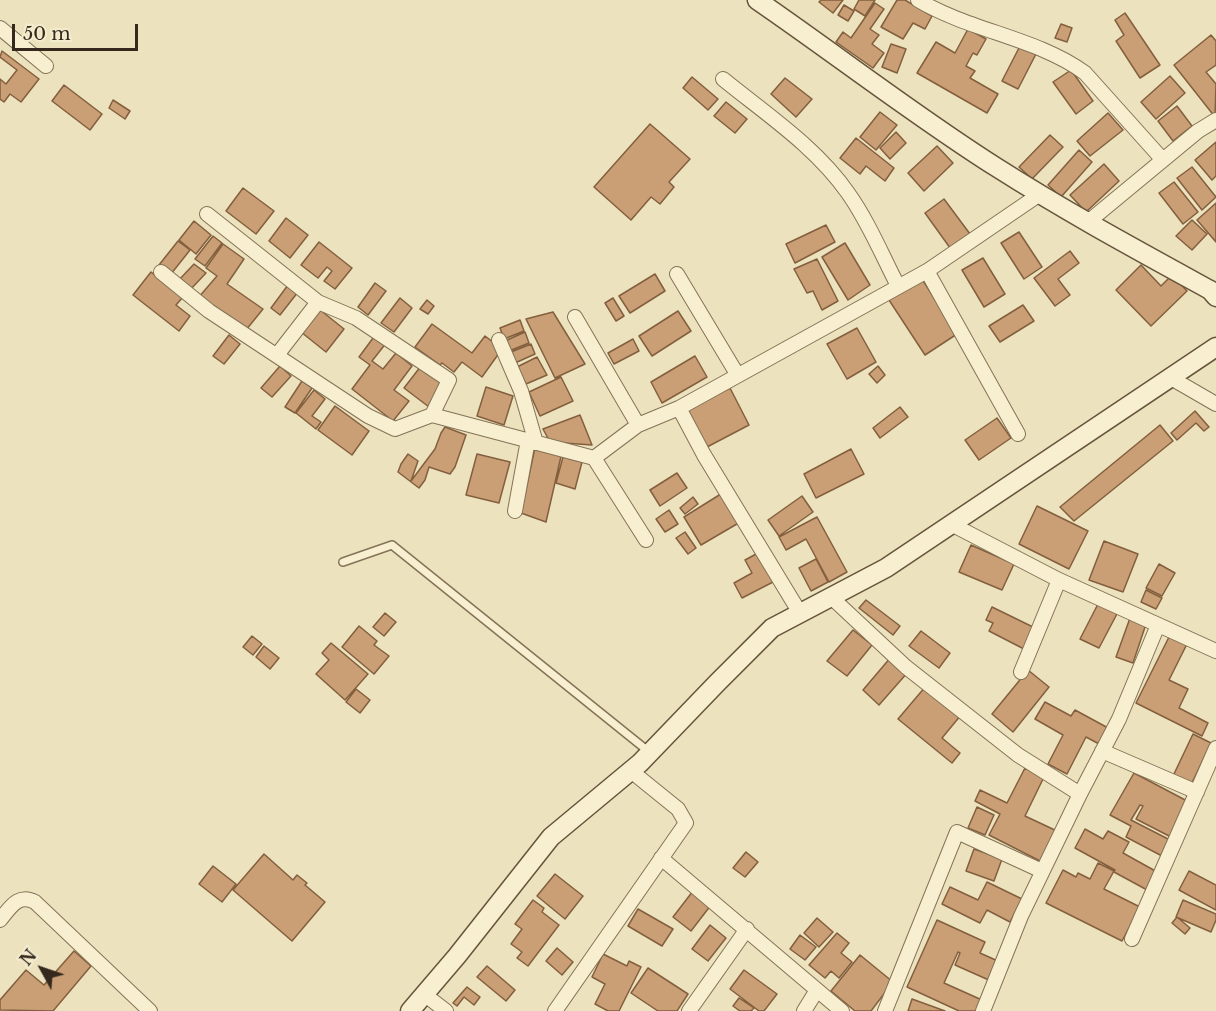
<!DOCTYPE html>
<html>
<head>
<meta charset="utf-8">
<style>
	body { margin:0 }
	#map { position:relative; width:1216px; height:1011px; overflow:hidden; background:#ece2be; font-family:"Libre Baskerville",serif }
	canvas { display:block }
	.north { position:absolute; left:12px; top:939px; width:60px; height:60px; -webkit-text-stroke:4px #f4ecce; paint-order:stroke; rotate:310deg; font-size:16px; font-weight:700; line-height:24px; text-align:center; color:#34291c }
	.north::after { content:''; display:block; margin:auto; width:21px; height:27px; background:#34291c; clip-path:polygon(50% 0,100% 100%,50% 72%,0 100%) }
	.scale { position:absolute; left:12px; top:24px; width:126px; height:27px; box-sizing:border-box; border:3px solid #34291c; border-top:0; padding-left:8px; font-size:18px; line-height:21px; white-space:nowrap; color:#34291c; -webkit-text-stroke:4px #f4ecce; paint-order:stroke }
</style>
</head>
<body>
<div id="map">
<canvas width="1216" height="1011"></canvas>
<div class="north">N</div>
<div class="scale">50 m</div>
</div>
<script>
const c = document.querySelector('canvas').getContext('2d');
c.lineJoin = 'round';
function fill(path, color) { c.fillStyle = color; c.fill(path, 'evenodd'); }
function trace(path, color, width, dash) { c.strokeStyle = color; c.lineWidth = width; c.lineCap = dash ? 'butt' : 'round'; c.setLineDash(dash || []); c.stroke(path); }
const building = new Path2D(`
	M821,0H843L833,13L819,2Z
	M859,0H875L865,16L854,9Z
	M897,0H905L932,16L925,29L913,23L903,39L881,27Z
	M875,3L884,9L870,29L879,35L872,44L884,53L873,68L836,42L843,32L851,38Z
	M844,5L854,11L848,21L838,15Z
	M1125,13L1160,65L1140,78L1116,41L1124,35L1115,20Z
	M1061,24L1072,28L1067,42L1055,38Z
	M968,29L986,39L977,55L973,53L966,66L975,71L970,78L998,94L987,113L917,73L936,42L955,53Z
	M1211,35L1216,41V65L1206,72L1216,84L1215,117L1174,65Z
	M891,44L906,49L897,73L882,67Z
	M1021,44L1037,52L1018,89L1002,81Z
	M2,51L39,79L21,102L10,94L4,102L0,99V79L6,84L17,70L0,57Z
	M1071,70L1093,101L1076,114L1053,82Z
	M1170,76L1185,93L1156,119L1141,102Z
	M692,77L718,99L708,110L683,88Z
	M785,78L812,99L796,117L771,94Z
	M64,85L102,114L90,130L52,101Z
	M113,100L130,111L125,119L109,108Z
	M726,102L747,119L735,133L714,116Z
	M1177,106L1192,126L1173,141L1158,121Z
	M880,112L897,125L876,150L860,137Z
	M1108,113L1123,130L1090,156L1077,141Z
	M650,124L690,159L669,182L674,187L660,204L651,197L631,220L594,187Z
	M896,132L906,143L890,159L880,148Z
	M1050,135L1063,147L1032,179L1019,167Z
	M856,138L894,168L885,181L866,166L860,174L840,158Z
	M1216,142V176L1212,180L1195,160Z
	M937,146L953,163L924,191L908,173Z
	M1079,150L1092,162L1061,197L1048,185Z
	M1104,164L1119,181L1086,212L1070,195Z
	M1192,167L1216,197L1202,210L1177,178Z
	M1174,182L1198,212L1183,224L1159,193Z
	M243,188L274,211L256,234L226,211Z
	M944,199L973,238L953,252L925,213Z
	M1216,203V242L1197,220Z
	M286,218L308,235L290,258L269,241Z
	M1192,220L1207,234L1192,250L1176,236Z
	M194,221L211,235L196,254L179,240Z
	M826,225L835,242L795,263L786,244Z
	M1019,232L1042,267L1024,279L1001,243Z
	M213,236L222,243L205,266L195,259Z
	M178,241L190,250L171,274L159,265Z
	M319,242L352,268L335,289L324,281L332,271L327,267L318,278L301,265Z
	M845,243L870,285L848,300L822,257Z
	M223,244L244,259L227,284L263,309L246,330L198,298L217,276L206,268Z
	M1070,251L1079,263L1058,279L1070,295L1055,306L1034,278Z
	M983,258L1005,294L984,307L962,270Z
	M817,259L838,301L822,310L813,291L807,293L794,269Z
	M194,264L206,273L189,291L178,281Z
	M1141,265L1161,286L1172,275L1187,291L1151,326L1116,290Z
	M151,272L183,297L176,305L190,316L179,331L133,295Z
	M655,274L665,291L630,313L619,296Z
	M922,279L957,334L925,355L889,300Z
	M375,283L386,291L368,315L358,307Z
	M288,285L298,292L280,315L271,308Z
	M400,298L412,308L394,332L381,323Z
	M613,298L624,316L616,321L605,303Z
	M427,300L434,306L428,314L420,309Z
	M1023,305L1034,321L1000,342L989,326Z
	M319,309L344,329L326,352L301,332Z
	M678,311L691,331L652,356L639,336Z
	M553,312L585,364L555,378L526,319Z
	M520,320L524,331L504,339L500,328Z
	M432,324L472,353L485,336L502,349L482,377L462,362L454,372L442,363L440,365L415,347Z
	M857,328L876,362L847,379L827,344Z
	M525,332L529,343L509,351L505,341Z
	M376,334L387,342L372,361L383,369L396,353L412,366L394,390L409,401L393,421L352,389L370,365L359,357Z
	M229,335L240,344L224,364L213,356Z
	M633,339L639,351L614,364L608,353Z
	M531,344L535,354L515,363L511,352Z
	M695,356L707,377L662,403L651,382Z
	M537,357L547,375L526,384L517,367Z
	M280,366L291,376L272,397L261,388Z
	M421,366L446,386L429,407L404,388Z
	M878,366L885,375L877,383L869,374Z
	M561,377L573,401L540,416L529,392Z
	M302,381L312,388L295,413L285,407Z
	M486,387L513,396L504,425L477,416Z
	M730,388L749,425L707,447L687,409Z
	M314,390L325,399L312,416L321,422L316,429L296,413Z
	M335,406L369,431L352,455L318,430Z
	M900,407L908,417L880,438L873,428Z
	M1195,411L1209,427L1204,431L1196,423L1177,440L1171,433Z
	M580,415L592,445L550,442L543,429Z
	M997,418L1011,438L979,460L965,440Z
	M1160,425L1173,441L1074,521L1060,507Z
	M445,427L466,435L455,467L450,474L429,467L425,480L419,488L398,472L401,464L408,454L418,461L411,481L435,449L441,433Z
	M536,443L562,452L546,522L521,513Z
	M851,449L864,474L816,498L804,474Z
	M477,454L510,462L499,503L466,495Z
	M563,457L582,462L575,489L556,483Z
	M677,473L687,488L660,506L650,490Z
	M724,492L742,521L701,545L684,517Z
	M802,496L813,512L779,536L768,520Z
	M693,497L698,504L685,514L680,508Z
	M1037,506L1088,531L1069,569L1019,544Z
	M669,510L678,524L665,532L656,519Z
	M817,517L847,572L829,582L806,539L786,550L779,537Z
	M685,532L696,548L688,554L676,538Z
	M1104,541L1138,554L1123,592L1089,580Z
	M971,545L1014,564L1002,590L959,572Z
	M758,553L773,582L742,598L734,583L752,573L745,560Z
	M816,559L828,582L811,591L799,568Z
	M1159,564L1175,573L1162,596L1146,588Z
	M1146,590L1162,598L1156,609L1141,602Z
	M866,600L900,626L893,635L859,608Z
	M1099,602L1118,612L1099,648L1080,639Z
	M992,607L1035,628L1024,649L989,631L993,623L986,620Z
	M385,613L396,622L384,636L373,627Z
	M1130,618L1146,624L1133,663L1116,657Z
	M359,626L377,641L374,645L389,656L374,674L342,647Z
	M853,630L872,645L847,676L827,661Z
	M921,631L950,653L939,668L909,646Z
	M1170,635L1187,644L1169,680L1188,689L1179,708L1208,723L1202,736L1136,703Z
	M252,636L262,644L253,655L243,647Z
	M331,643L368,674L345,700L316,674L329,660L322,653Z
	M264,646L279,658L270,669L256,657Z
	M891,657L908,672L879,705L863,690Z
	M1028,670L1049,687L1013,732L992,714Z
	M926,686L961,715L942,738L960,753L952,763L898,719Z
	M356,689L370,700L360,713L346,702Z
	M1045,702L1071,716L1075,710L1110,729L1101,745L1086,737L1067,774L1048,764L1063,735L1035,719Z
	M1193,734L1211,743L1191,785L1173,776Z
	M1025,768L1044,777L1025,816L1059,832L1044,863L989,835L1000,814L975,801L980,790L1007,803Z
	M1134,773L1189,802L1171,837L1136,819L1143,806L1140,805L1131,820L1170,840L1162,856L1126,837L1131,826L1110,815Z
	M977,807L994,815L985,835L968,828Z
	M1085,829L1103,839L1108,831L1129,842L1123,853L1159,873L1149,891L1114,872L1115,870L1075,848Z
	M974,849L1002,859L994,881L966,871Z
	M746,852L758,862L745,877L733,868Z
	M264,854L293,880L297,875L307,883L305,885L325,902L292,941L233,890Z
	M1098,863L1114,871L1104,889L1140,907L1122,941L1046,903L1063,870L1076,877L1078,873L1090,879Z
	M213,866L236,884L222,902L199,884Z
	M1189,871L1216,885V910L1179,890Z
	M555,874L583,896L565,919L537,896Z
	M987,882L1022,899L1010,922L987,910L980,923L942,904L950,887L978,900Z
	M693,891L711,905L691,931L673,917Z
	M533,900L544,908L542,912L559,925L528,966L517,958L522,952L511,944L522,929L515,924Z
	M1183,900L1216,914V920L1211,932L1176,917Z
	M638,909L673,929L662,946L628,926Z
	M1177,917L1190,928L1185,934L1172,923Z
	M817,918L833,932L819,947L804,933Z
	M937,920L985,942L980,953L1000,962L991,981L955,965L960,953L958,952L944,983L982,1000L977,1011H959L907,987Z
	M710,925L726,938L708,961L692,949Z
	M837,933L849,943L841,953L852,962L839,978L831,971L825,978L809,965Z
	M800,935L816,947L805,960L790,949Z
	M557,948L573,962L562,975L546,961Z
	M74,951L91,966L53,1011L0,1010V1000L26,970L44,985Z
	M603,954L627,966L629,961L641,967L619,1011H608L595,1004L605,984L592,977Z
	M860,955L893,982L871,1011H855L831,991Z
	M487,966L515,990L506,1001L477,977Z
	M648,968L688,994L677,1011H658L631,993Z
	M744,970L777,994L764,1011H759L730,989Z
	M467,987L480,997L474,1005L464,997L457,1006L453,1003Z
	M739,998L754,1008L751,1011H740L733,1006Z
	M912,999L945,1011H908Z`);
const lane = new Path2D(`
	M343,562L392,545L648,751`);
const street = new Path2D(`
	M918,0C970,31 1037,38 1085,73L1163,160
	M0,28L46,66
	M723,79C766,114 816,147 848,193C868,221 882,255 898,286
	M207,214L318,302L356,318L449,380L432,415
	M1088,222L1198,131L1216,120
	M927,271L1018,434
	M161,272L209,311L368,416L395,429L432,415L594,458L638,425L679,408L927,271L1040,194
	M677,274L737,374
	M575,317L638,425
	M499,340L521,391L536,443
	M277,355L318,302
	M1171,378L1216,404
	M679,408L704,455L800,613
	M594,458L646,540
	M515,511L528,440
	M951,524L1059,580L1216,651
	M831,597L906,667L1018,755L1080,794
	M1021,672L1059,580
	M1102,751L1197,792
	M661,858L842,1011
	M0,920C10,908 18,893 35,902L150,1011
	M1132,939L1216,748
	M424,994L446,1011
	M555,1011L686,823L678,809L631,771
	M689,1011L747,929
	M804,1011L817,990
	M885,1011L957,832L1042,871
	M983,1011L1021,916L1080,794L1119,719L1158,625`);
const secondary = new Path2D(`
	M757,0C837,55 914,115 996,167C1065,211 1137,250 1210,290L1216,297
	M410,1011L457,956L551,837L640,763L717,683L772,628L886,568L1216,347`);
fill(building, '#ca9f75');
trace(building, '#835f3e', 1.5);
trace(lane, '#847357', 10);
trace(street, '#847357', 16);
trace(secondary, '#66543b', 21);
trace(lane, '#f8efd1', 7);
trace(street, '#f8efd1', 14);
trace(secondary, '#f8efd1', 18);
</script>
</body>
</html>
